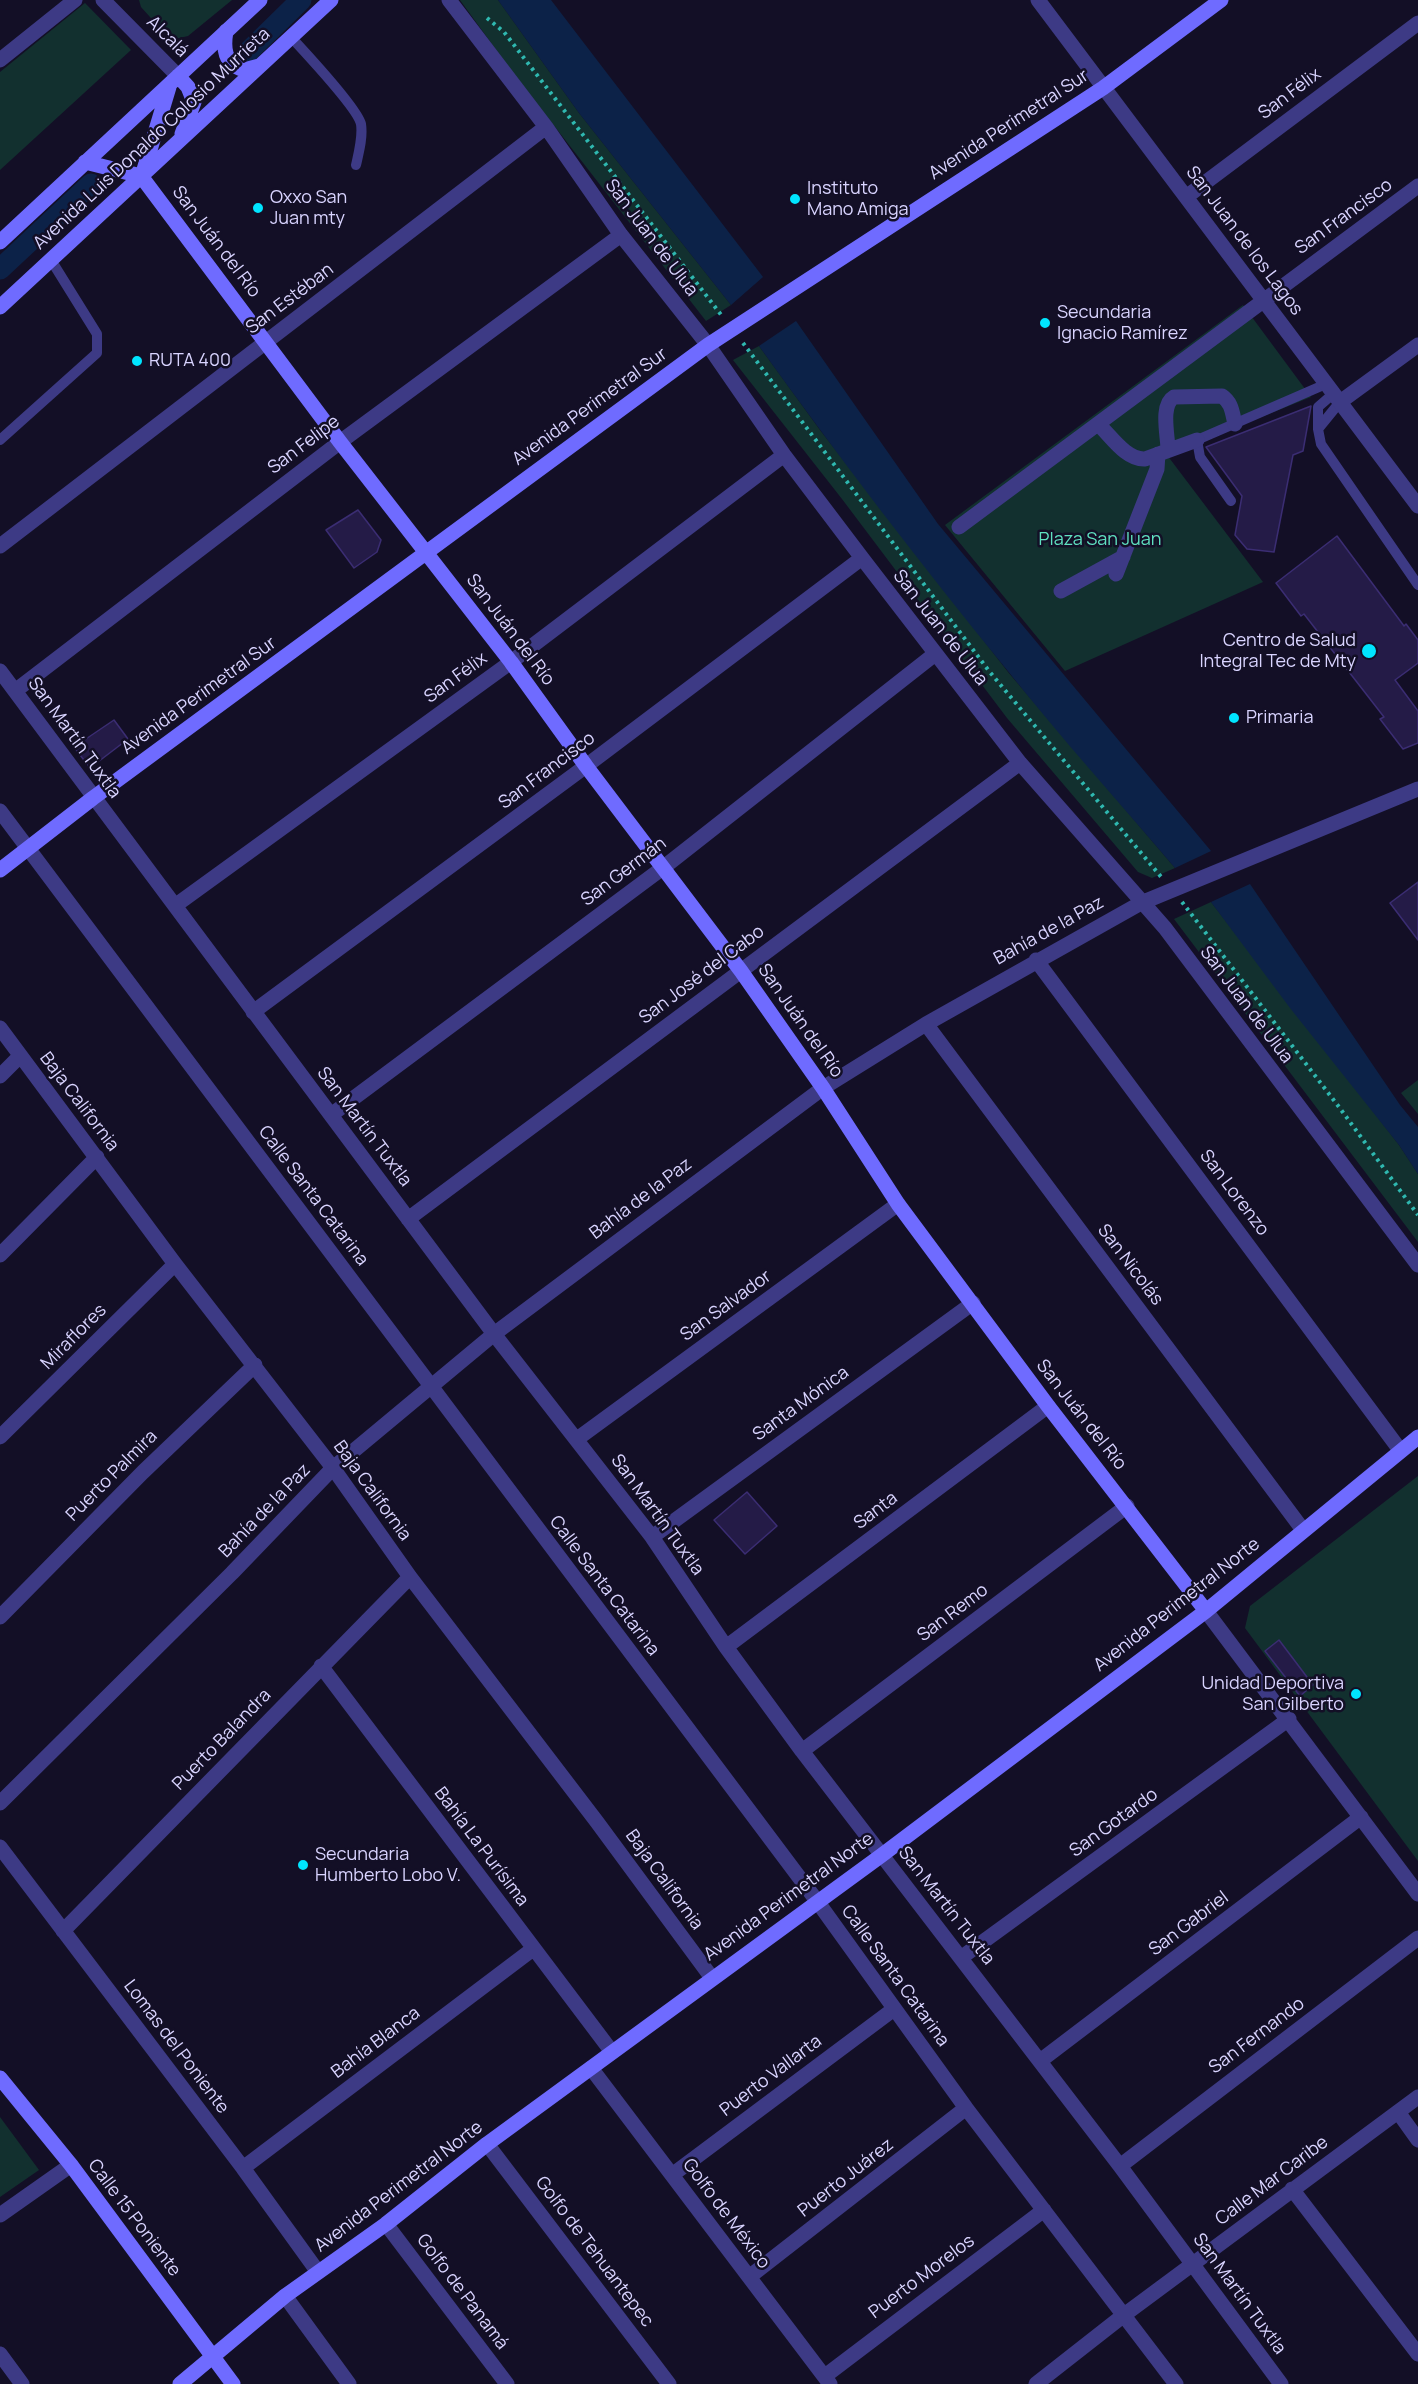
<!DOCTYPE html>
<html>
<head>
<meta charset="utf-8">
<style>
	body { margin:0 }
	canvas { display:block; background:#130f26 }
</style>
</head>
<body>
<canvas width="1418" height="2384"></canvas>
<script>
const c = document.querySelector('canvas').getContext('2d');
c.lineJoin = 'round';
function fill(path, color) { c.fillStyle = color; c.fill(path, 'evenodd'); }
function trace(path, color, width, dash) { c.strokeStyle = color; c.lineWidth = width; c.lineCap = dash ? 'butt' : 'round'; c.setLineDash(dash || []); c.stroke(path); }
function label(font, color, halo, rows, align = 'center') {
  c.font = font + ' Manrope,sans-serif'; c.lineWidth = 5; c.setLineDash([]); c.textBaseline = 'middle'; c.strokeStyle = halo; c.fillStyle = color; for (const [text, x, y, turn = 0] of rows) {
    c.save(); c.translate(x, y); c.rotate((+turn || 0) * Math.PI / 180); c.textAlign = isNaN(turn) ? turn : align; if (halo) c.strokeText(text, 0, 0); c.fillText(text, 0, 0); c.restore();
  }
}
const green = new Path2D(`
	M139,0H232L188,36L175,39L168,37L141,7Z
	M460,0H498L579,113L731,305L706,321L510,69Z
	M85,3L131,50L0,170V72Z
	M1243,305L1311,397L1167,455L1263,582L1065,671L945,525Z
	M759,346L820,430L1008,672L1175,868L1152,878L1138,872L1007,718L842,499L733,360Z
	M1211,902L1399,1145L1418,1174V1242L1174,919Z
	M1418,1080V1114L1401,1093Z
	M1418,1476V1861L1245,1628L1250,1606Z
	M0,2117L39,2170L0,2197Z`);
const water = new Path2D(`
	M498,0H551L763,277L731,305L579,113Z
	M796,321L938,524L1211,851L1175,868C1119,802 1061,738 1007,670C921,565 838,456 759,346Z
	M1250,884L1400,1105L1418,1127V1174L1399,1145L1290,1008L1211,902Z`);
const canal = new Path2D(`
	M249,51L301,0
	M0,269L91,184`);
const building = new Path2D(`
	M1311,406L1303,451L1293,455L1274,552L1247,549L1235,535L1242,496L1206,447Z
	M358,510L381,540L377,552L354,568L326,530Z
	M1337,536L1404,626L1406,624L1418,640V663L1395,680L1418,711V743L1403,749L1380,719L1384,717L1304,614L1301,616L1276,583Z
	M114,720L128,739L90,768L74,747Z
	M1418,882V940L1390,903Z
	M747,1492L777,1526L745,1554L714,1520Z
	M1279,1640L1313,1685L1300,1696L1265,1651Z`);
const path = new Path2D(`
	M487,18L504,32L722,316
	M743,343L989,671L1162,878
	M1182,902L1339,1107L1418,1215`);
const lane = new Path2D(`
	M291,37C304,51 358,109 361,124C363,137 359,152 356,165
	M1340,402L1318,429L1321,444L1418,585
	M1318,429V407L1333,394
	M0,440L97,353V334L51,260
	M1231,501L1200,457L1197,440L1326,384`);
const street = new Path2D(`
	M103,0L178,76
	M449,0L546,127L621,235L708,345L784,455L862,558L1020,763L1165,928L1418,1265
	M1038,0L1418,506
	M0,60L75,0
	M1186,197L1418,23
	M1340,402L1418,345
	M1098,424C1111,436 1126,460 1145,459L1197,440
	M1168,450C1168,436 1160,405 1174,397L1222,396C1232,403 1232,412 1235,424
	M959,527L1418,186
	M0,546L546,127
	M1116,574L1157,469L1158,454
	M1061,591L1123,557
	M0,671L494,1334L652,1537L726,1647L802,1751L1120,2166L1281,2384
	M15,691L340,442L621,235
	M0,811L817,1901L966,2108L1176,2384
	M176,905L511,662L784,455
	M1036,960L1400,1450
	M253,1012L586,766L862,558
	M926,1024L1303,1530
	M0,1028L175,1264L333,1468L410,1577L597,1822L712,1978
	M0,1076L20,1056
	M331,1115L664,867L935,654
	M408,1219L1020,763
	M0,1255L97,1157
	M0,1437L175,1264
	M577,1439L898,1204
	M652,1537L973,1303
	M1206,1611L1418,1894
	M0,1617L143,1472L255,1365
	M726,1647L1048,1406
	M321,1666L612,2052
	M802,1751L1127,1506
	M0,1803L232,1573L333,1468L494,1334L823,1088L926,1024L1141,903L1418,789
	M0,1847L243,2168L318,2272
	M63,1931L410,1577
	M962,1957L1289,1719
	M1040,2061L1361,1817
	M591,2068L830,2384
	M1398,2112L1418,2140
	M487,2144L669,2384
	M1120,2166L1418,1938
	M243,2168L533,1949
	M672,2175L894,2009
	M1292,2189L1418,2354
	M0,2215L71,2165
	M386,2224L507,2384
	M749,2277L966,2108
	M285,2296L349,2384
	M0,2354L22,2384
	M825,2376L1044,2210
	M1036,2384L1124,2315L1418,2097`);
const secondary = new Path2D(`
	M226,31C223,49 224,63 244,70L259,66
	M178,76L188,87L194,102L182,134
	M85,162L141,176
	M143,173L169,87
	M141,176L340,442L511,662L586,766L741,971L823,1088L898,1204L1048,1406L1206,1611
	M0,242L260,0
	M0,307L331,0
	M0,870L93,798L708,345L1103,88L1221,0
	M0,2078L71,2165L233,2384
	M180,2384L285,2296L386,2224L487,2144L882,1855L1206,1611L1418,1437`);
const markers = [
	[795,199,6,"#00e5ff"],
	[258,208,6,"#00e5ff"],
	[1045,323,6,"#00e5ff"],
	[137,361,6,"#00e5ff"],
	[1369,651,8,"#00e5ff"],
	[1234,718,6,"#00e5ff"],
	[1356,1694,6,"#00e5ff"],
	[303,1865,6,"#00e5ff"]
];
const streetNames = [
	["Alcalá",167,37,45],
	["San Félix",1290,94,-37],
	["Avenida Perimetral Sur",1009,125,-33],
	["Avenida Luis Donaldo Colosio Murrieta",152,139,-43],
	["San Francisco",1344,217,-36],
	["San Juan de Ulua",651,238,53],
	["San Juan de los Lagos",1244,241,53],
	["San Juán del Río",216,242,53],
	["San Estéban",290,299,-37],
	["Avenida Perimetral Sur",590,407,-36],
	["San Felipe",304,445,-37],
	["San Juan de Ulua",940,628,52],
	["San Juán del Río",510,630,53],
	["San Félix",456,678,-36],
	["Avenida Perimetral Sur",199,696,-36],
	["San Martín Tuxtla",74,738,54],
	["San Francisco",547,771,-37],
	["San Germán",624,872,-37],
	["Bahía de la Paz",1049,931,-29],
	["San José del Cabo",702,975,-37],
	["San Juan de Ulua",1246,1005,53],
	["San Juán del Río",800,1021,55],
	["Baja California",79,1102,53],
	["San Martín Tuxtla",364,1127,53],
	["San Lorenzo",1234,1193,53],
	["Calle Santa Catarina",313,1196,53],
	["Bahía de la Paz",641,1199,-37],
	["San Nicolás",1130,1265,53],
	["San Salvador",726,1306,-36],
	["Miraflores",74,1337,-45],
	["Santa Mónica",801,1404,-36],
	["San Juán del Río",1081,1415,52],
	["Puerto Palmira",112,1476,-45],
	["Baja California",372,1491,54],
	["Bahía de la Paz",265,1511,-46],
	["Santa",876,1511,-37],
	["San Martín Tuxtla",657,1515,54],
	["Calle Santa Catarina",604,1586,53],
	["Avenida Perimetral Norte",1177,1605,-38],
	["San Remo",953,1613,-37],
	["Puerto Balandra",222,1740,-46],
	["San Gotardo",1114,1823,-36],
	["Bahía La Purísima",481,1847,53],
	["Baja California",664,1880,54],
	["Avenida Perimetral Norte",789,1897,-36],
	["San Martín Tuxtla",946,1906,52],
	["San Gabriel",1189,1924,-37],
	["Calle Santa Catarina",895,1976,54],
	["San Fernando",1257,2036,-37],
	["Bahía Blanca",376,2043,-37],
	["Lomas del Poniente",176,2047,53],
	["Puerto Vallarta",771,2076,-37],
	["Puerto Juárez",846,2178,-38],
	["Calle Mar Caribe",1272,2181,-37],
	["Avenida Perimetral Norte",399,2187,-37],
	["Golfo de México",726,2214,53],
	["Calle 15 Poniente",134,2218,53],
	["Golfo de Tehuantepec",594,2252,53],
	["Puerto Morelos",922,2277,-37],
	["Golfo de Panamá",462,2292,53],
	["San Martín Tuxtla",1239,2294,54]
];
const poiNames = [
	["Instituto",807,189],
	["Mano Amiga",807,210],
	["Oxxo San",270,198],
	["Juan mty",270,219],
	["Secundaria",1057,313],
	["Ignacio Ramírez",1057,334],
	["RUTA 400",149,361],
	["Centro de Salud",1356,641,"right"],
	["Integral Tec de Mty",1356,662,"right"],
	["Primaria",1246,718],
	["Unidad Deportiva",1344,1684,"right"],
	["San Gilberto",1344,1705,"right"],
	["Secundaria",315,1855],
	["Humberto Lobo V.",315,1876]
];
const parkNames = [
	["Plaza San Juan",1100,540]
];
fill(green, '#12302f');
fill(water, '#0c2248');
trace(canal, '#0c2248', 21);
fill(building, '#241b47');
trace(building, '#3b2d73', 1.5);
trace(path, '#2fb8b0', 4, [3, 4.5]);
trace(lane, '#3d3a85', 10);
trace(street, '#3d3a85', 15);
trace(secondary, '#6f6bff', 15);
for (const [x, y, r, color] of markers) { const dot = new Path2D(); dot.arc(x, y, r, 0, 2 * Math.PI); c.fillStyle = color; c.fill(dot); trace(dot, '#130f26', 2); }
label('18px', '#d9d4ff', '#130f26', streetNames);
label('18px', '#d9d4ff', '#130f26', poiNames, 'left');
label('18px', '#5fe0c0', '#130f26', parkNames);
</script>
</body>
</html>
